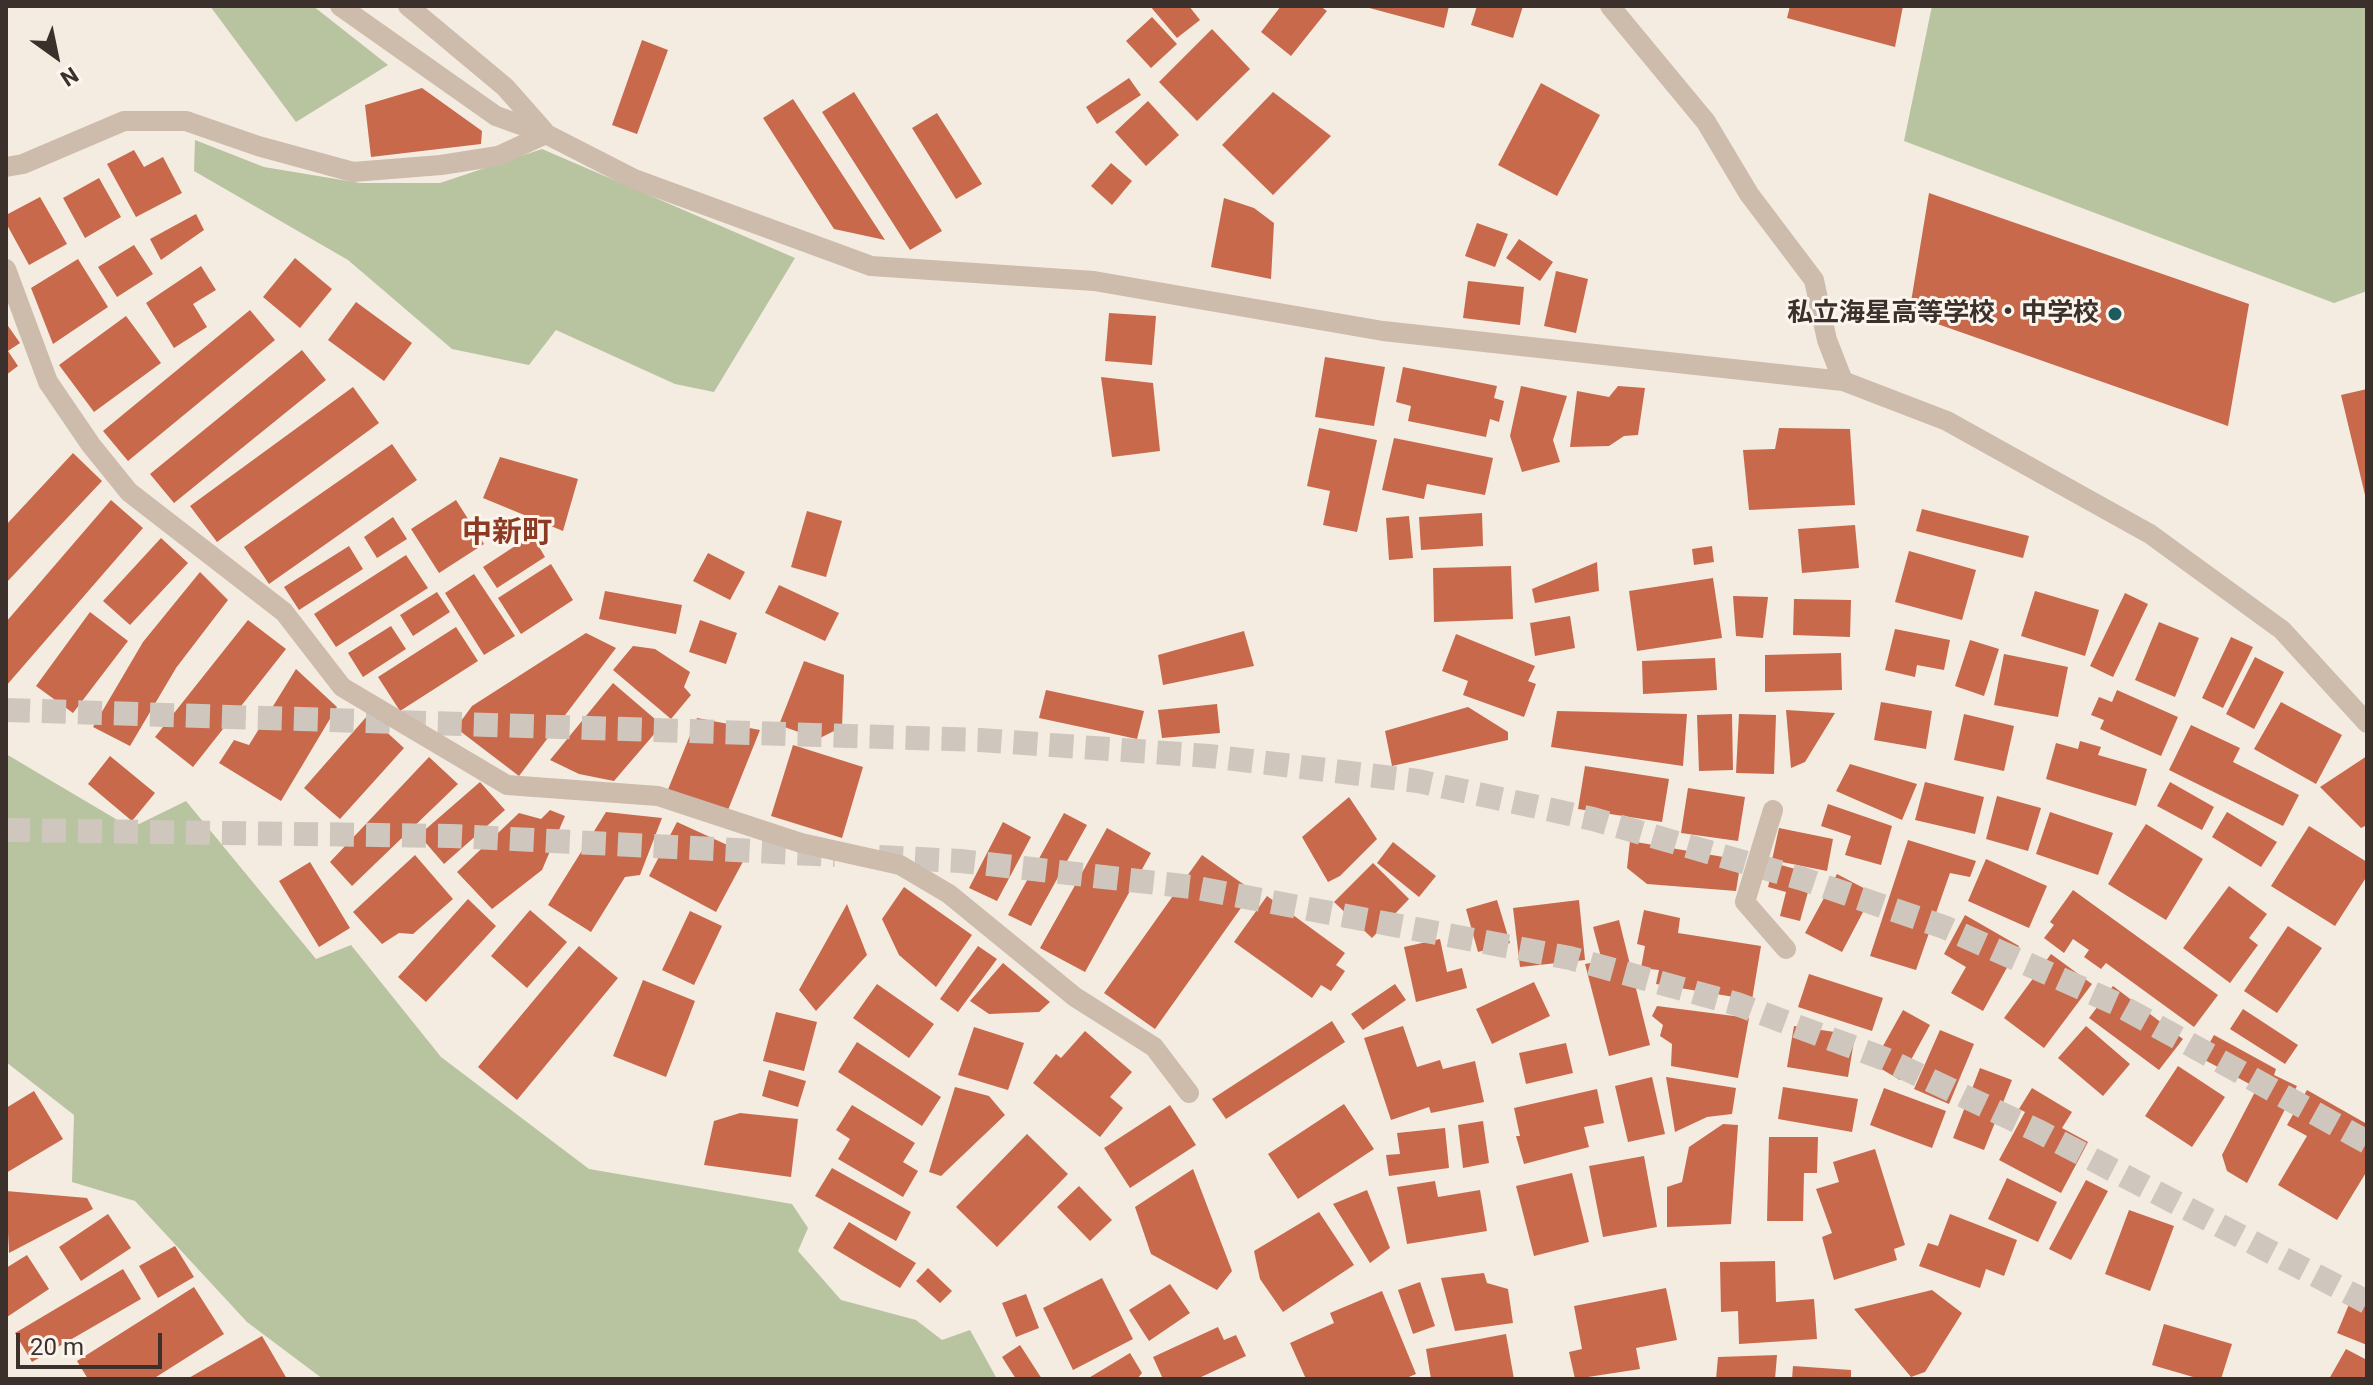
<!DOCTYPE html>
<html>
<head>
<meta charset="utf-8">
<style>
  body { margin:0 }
  #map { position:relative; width:2373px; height:1385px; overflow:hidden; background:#f4ebe1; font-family:Roboto,sans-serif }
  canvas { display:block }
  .frame { position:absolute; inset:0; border:8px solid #3b302b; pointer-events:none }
  .north { position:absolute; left:16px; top:16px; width:80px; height:80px; -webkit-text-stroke:6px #fbf5ee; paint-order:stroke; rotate:147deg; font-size:22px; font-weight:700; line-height:32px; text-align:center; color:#3b302b }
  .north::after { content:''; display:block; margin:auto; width:28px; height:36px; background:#3b302b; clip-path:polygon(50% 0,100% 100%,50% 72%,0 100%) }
  .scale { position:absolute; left:16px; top:1333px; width:146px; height:36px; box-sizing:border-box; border:4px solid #3b302b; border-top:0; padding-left:10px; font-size:24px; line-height:28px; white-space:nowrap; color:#3b302b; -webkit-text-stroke:6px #fbf5ee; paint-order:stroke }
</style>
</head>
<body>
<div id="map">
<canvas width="2373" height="1385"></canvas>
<div class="frame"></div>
<div class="north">N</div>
<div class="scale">20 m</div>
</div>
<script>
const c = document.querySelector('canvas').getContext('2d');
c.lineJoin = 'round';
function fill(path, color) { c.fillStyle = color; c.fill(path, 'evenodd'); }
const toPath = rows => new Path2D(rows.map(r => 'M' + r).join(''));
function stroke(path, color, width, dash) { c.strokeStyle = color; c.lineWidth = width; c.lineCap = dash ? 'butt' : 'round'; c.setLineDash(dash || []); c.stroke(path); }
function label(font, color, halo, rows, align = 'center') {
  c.font = font + ' Roboto,"Noto Sans JP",sans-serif'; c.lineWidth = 6; c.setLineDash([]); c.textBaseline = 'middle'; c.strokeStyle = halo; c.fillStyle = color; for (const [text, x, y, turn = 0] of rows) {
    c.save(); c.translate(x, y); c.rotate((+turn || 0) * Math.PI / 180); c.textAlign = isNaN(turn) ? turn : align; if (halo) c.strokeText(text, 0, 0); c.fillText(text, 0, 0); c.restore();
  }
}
fill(toPath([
  [210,6,313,6,388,65,296,122],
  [1932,6,2367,6,2367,291,2334,303,1904,141],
  [195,140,264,167,360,183,440,183,542,149,795,258,714,392,675,384,556,330,529,365,452,349,348,260,194,171],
  [6,754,131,828,186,801,316,959,351,945,441,1057,589,1169,792,1204,808,1228,798,1251,841,1300,916,1320,942,1340,970,1330,997,1379,323,1379,247,1322,135,1201,72,1182,74,1115,6,1062]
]), '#b8c4a0');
fill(toPath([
  [1150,6,1189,6,1200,20,1177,38],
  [1281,6,1320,6,1327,11,1291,56,1261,32],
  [1362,6,1449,6,1444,28],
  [1477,6,1523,6,1513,38,1471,25],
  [1790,6,1903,6,1895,47,1787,18],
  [1152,17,1177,44,1151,68,1126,41],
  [1212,29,1250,69,1197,121,1159,82],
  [642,40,668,50,637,134,612,125],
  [1129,78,1141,95,1097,124,1086,107],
  [1541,83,1600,115,1557,196,1498,165],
  [422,88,482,131,481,144,371,157,365,105],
  [854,92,942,231,910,250,822,112],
  [1273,92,1331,136,1273,195,1222,145],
  [793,99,885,240,834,229,763,118],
  [1148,101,1179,135,1146,166,1115,132],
  [937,113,982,184,956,199,912,128],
  [134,150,144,167,163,157,182,193,136,217,107,164],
  [1111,163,1132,181,1112,205,1091,186],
  [99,178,121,217,85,238,63,198],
  [1929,193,2249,304,2228,426,1909,314],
  [40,197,67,244,29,265,6,223,6,215],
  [1224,198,1254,208,1274,223,1271,279,1211,267],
  [196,214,204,230,161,260,150,239],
  [1477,223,1508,234,1495,267,1465,256],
  [1519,239,1553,262,1540,281,1506,258],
  [134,245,153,274,117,297,98,267],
  [295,258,332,289,300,328,263,297],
  [78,259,108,307,53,344,31,288],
  [201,266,216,290,193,304,207,327,174,348,146,303],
  [1556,271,1588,279,1576,333,1544,326],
  [1468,281,1524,287,1520,325,1463,318],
  [356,302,412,343,384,381,328,340],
  [250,310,275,340,128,461,103,431],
  [1109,313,1156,316,1152,365,1105,361],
  [126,316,161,363,94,412,59,365],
  [6,323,20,343,8,351,18,366,6,375],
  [302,350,326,380,174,503,150,474],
  [1325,357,1385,367,1374,426,1315,417],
  [1403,367,1497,386,1494,398,1504,401,1499,422,1490,419,1486,437,1408,421,1411,406,1396,402],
  [1101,377,1153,383,1160,451,1112,457],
  [1521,386,1567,396,1553,440,1560,462,1522,472,1510,436],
  [1618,386,1645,388,1638,435,1624,436,1609,446,1570,447,1577,391,1609,397],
  [353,387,379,423,217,542,190,506],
  [2367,389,2367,499,2366,499,2341,395],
  [1319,428,1377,440,1357,532,1323,525,1330,491,1307,486],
  [1779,428,1850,429,1855,505,1749,510,1743,450,1775,449],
  [1394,438,1493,458,1485,495,1427,484,1424,499,1382,490],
  [392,444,417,480,269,584,244,547],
  [73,453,102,481,6,583,6,525],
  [500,457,578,479,563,531,483,498],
  [111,500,143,528,6,686,6,622],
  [456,500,484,544,439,573,411,529],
  [1922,509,2029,536,2023,558,1916,531],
  [807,511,842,521,826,577,791,567],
  [1482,513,1483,546,1421,550,1419,517],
  [1409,516,1413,558,1389,560,1386,518],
  [393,517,407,539,377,558,364,537],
  [1855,525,1859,568,1802,573,1798,529],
  [532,535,545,557,497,588,483,567],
  [161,538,188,563,130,625,103,601],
  [349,546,363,569,299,610,284,587],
  [1712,546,1714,562,1694,565,1692,549],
  [1909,551,1976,570,1962,620,1895,602],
  [708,553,745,572,730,600,693,581],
  [406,555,428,588,336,647,314,614],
  [1597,562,1599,591,1535,603,1532,589],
  [551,564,573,600,521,634,498,598],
  [1511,566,1513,619,1434,622,1433,568],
  [200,572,228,600,176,668,130,746,93,727,143,642],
  [474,574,515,636,484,655,445,593],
  [1713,578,1722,638,1637,651,1629,591],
  [779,585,839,613,825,641,765,613],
  [605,591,682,605,676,634,599,619],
  [2035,591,2099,610,2085,656,2021,636],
  [437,592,450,612,413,636,400,615],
  [2125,593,2148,604,2113,677,2090,666],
  [1733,596,1768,597,1763,638,1736,636],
  [1794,599,1851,600,1850,637,1793,635],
  [90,612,128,641,73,713,36,686],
  [1570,616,1575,648,1535,656,1530,623],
  [248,620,286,649,193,767,155,737],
  [700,620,737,633,726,664,689,652],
  [2159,622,2199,638,2175,697,2135,680],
  [391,626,406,649,363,677,348,653],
  [456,627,478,661,400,711,378,677],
  [1895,629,1950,640,1944,670,1917,665,1915,677,1885,670],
  [1244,631,1254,666,1163,685,1158,655],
  [586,633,616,648,519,776,456,728,472,706],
  [1456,634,1535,666,1528,681,1536,684,1524,717,1463,695,1468,681,1442,671],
  [2231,637,2253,647,2223,708,2202,698],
  [1970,640,1999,649,1984,696,1955,686],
  [633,646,655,649,690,672,684,687,691,695,671,719,613,670],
  [1841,653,1842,690,1765,692,1765,655],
  [2004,654,2068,667,2058,717,1994,705],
  [2255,657,2284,672,2254,729,2226,714],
  [1715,658,1717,690,1643,694,1642,661],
  [804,661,844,675,842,727,818,739,779,725],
  [296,669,337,707,281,801,219,763,234,740,249,745],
  [613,683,662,725,614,781,579,774,550,760],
  [1046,690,1144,711,1137,739,1039,718],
  [2117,690,2178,717,2161,756,2100,729,2104,720,2091,715,2099,697,2112,702],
  [1881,702,1932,711,1926,749,1874,740],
  [2281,702,2342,735,2316,784,2254,749],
  [1217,704,1220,733,1162,738,1158,710],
  [1468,707,1508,732,1508,740,1392,766,1385,731],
  [1786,710,1835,713,1805,762,1791,768],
  [1557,711,1687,714,1683,766,1551,747],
  [1732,714,1733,770,1699,771,1697,715],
  [1739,714,1776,715,1774,774,1736,773],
  [1964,714,2014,726,2004,771,1954,760],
  [368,715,404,748,340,819,304,788],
  [697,718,760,730,726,815,667,792],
  [2191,725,2240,748,2233,762,2299,795,2283,826,2169,770],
  [2080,741,2101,747,2098,755,2147,769,2136,806,2046,779,2056,743,2078,749],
  [793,745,863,767,842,838,771,816],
  [110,756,155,793,132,821,88,784],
  [2367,756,2367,825,2361,828,2320,787],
  [429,757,458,784,352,886,330,862],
  [1850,764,1917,784,1902,820,1836,791],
  [1585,766,1669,779,1662,822,1578,809],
  [480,782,505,810,444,864,419,835],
  [1925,782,1984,797,1975,834,1915,820],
  [2170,782,2214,807,2202,830,2157,806],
  [1688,788,1745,797,1738,841,1681,833],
  [1997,796,2041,808,2028,851,1986,839],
  [1349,797,1377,839,1340,876,1328,882,1302,837],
  [1828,804,1892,826,1881,865,1845,855,1851,836,1821,826],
  [550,810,565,816,542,870,492,909,457,872,519,813,541,819],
  [606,812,662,818,640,875,625,877,591,932,548,905],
  [2050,812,2113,833,2098,875,2036,854],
  [2227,812,2277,842,2261,867,2212,837],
  [1064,813,1087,825,1031,926,1008,915],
  [677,822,747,854,716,912,649,876],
  [1003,822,1031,837,997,901,969,888],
  [2146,824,2203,859,2166,920,2108,884],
  [2309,826,2367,862,2367,876,2335,926,2271,886],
  [1107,828,1151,853,1085,972,1040,948],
  [1779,828,1833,839,1827,871,1772,860],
  [1908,840,1976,861,1970,877,1950,873,1916,970,1870,956],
  [1630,841,1741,860,1736,891,1647,884,1627,868],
  [1393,842,1436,876,1419,897,1377,863],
  [415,855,453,899,413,934,399,933,382,944,353,912],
  [1202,855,1253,891,1155,1029,1104,993],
  [1986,859,2047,886,2029,928,1968,901],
  [310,862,350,928,319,947,279,881],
  [1373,863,1409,899,1372,938,1334,902],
  [1774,863,1813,874,1800,921,1780,916,1786,892,1768,887],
  [1837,874,1873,893,1842,952,1805,933],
  [2229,886,2267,914,2249,938,2258,945,2230,983,2183,948],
  [904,887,972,935,936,987,899,955,882,919],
  [2073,890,2218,995,2194,1027,2106,963,2101,969,2084,957,2089,950,2073,939,2064,953,2044,938,2054,925,2050,922],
  [1267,896,1345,953,1336,965,1345,971,1331,991,1321,985,1312,998,1234,942],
  [468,899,496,926,426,1002,398,977],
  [1497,900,1510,943,1478,952,1466,909],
  [1579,900,1585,960,1520,967,1513,908],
  [847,904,867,955,816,1011,799,990],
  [530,910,567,942,527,988,491,956],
  [1644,910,1680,918,1678,933,1761,946,1752,1000,1656,984,1659,970,1641,968,1645,946,1637,944],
  [690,911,722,926,694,985,662,970],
  [1965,915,2019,946,1983,1011,1951,993,1966,967,1944,954],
  [1619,920,1650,1045,1609,1056,1585,964,1602,961,1593,927],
  [2288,926,2322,948,2277,1013,2244,991],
  [1440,939,1447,972,1462,968,1467,988,1416,1002,1404,947],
  [579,946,618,978,517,1100,478,1067],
  [978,946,997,959,958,1012,940,999],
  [2051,954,2092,984,2044,1048,2004,1018],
  [1003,963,1050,1002,1039,1012,989,1014,970,1001],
  [1809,974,1883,998,1872,1031,1798,1007],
  [643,980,695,1001,666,1077,613,1056],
  [1534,982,1550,1016,1492,1044,1476,1009],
  [877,984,934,1024,909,1058,853,1018],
  [1395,984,1406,1000,1363,1030,1351,1014],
  [2113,986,2183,1039,2159,1070,2089,1018],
  [1657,1006,1749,1018,1738,1078,1671,1066,1672,1044,1660,1036,1663,1025,1652,1016],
  [2243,1009,2298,1045,2285,1064,2230,1029],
  [1903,1010,1930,1025,1900,1080,1873,1064],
  [776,1012,817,1022,804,1071,763,1061],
  [1332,1021,1345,1042,1226,1119,1212,1099],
  [1403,1026,1417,1067,1440,1060,1443,1069,1475,1061,1484,1102,1431,1113,1429,1107,1391,1120,1364,1038],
  [1794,1026,1855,1035,1848,1077,1787,1067],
  [2086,1026,2130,1064,2103,1096,2058,1058],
  [974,1027,1024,1043,1008,1090,958,1075],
  [1940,1030,1974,1044,1949,1104,1914,1089],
  [1085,1031,1132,1072,1110,1097,1123,1108,1100,1137,1033,1083,1056,1054,1061,1058],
  [2214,1035,2276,1069,2274,1075,2297,1086,2247,1183,2227,1171,2222,1155,2257,1088,2201,1058],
  [857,1042,941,1097,922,1126,838,1072],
  [1566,1043,1573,1073,1526,1084,1519,1053],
  [2178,1066,2225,1097,2192,1147,2145,1116],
  [1980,1068,2012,1080,1984,1150,1953,1138],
  [769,1070,806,1081,798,1107,762,1096],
  [1652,1077,1665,1134,1628,1142,1615,1086],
  [1666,1077,1736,1088,1732,1114,1707,1117,1675,1132],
  [955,1087,989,1096,1005,1115,941,1176,929,1172],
  [1783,1087,1858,1099,1852,1132,1778,1119],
  [1884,1088,1946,1111,1932,1148,1870,1125],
  [2032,1088,2072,1112,2062,1128,2088,1142,2061,1193,1999,1160,2025,1112,2019,1109],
  [1597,1089,1604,1123,1584,1127,1589,1147,1524,1164,1516,1136,1520,1136,1514,1108],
  [2307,1090,2367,1124,2367,1171,2337,1220,2278,1185,2307,1136,2287,1125],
  [34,1091,63,1139,6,1173,6,1108],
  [1344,1104,1374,1149,1298,1199,1268,1154],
  [852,1105,915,1143,903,1162,918,1171,903,1197,838,1159,850,1139,836,1130],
  [1170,1105,1196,1145,1130,1188,1104,1148],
  [740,1113,798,1119,791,1177,704,1165,714,1121],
  [1483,1121,1489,1163,1463,1168,1458,1125],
  [1723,1124,1738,1125,1731,1224,1667,1227,1667,1187,1682,1182,1689,1147],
  [1445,1128,1449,1168,1389,1176,1386,1155,1400,1154,1397,1133],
  [1027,1134,1068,1174,997,1247,956,1207],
  [1769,1137,1818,1137,1817,1173,1804,1173,1803,1221,1767,1221],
  [1875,1149,1905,1245,1894,1249,1897,1260,1834,1280,1822,1237,1832,1233,1816,1189,1839,1182,1833,1162],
  [1644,1156,1657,1227,1603,1237,1589,1166],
  [832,1168,911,1212,896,1241,815,1196],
  [1193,1169,1232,1271,1217,1290,1151,1254,1135,1207],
  [1572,1173,1589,1242,1534,1256,1516,1186],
  [2007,1178,2057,1202,2038,1242,1988,1219],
  [2086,1180,2108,1191,2071,1260,2049,1249],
  [1435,1181,1438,1197,1480,1190,1487,1231,1407,1244,1397,1187],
  [1079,1186,1112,1220,1090,1241,1057,1207],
  [1367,1190,1390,1248,1370,1263,1333,1204],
  [6,1191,87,1198,93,1209,9,1253],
  [2129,1210,2174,1226,2150,1291,2105,1274],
  [1319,1212,1354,1265,1283,1312,1260,1279,1254,1251],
  [108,1214,131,1248,81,1281,59,1247],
  [1950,1214,2017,1240,2004,1276,1986,1269,1980,1288,1919,1266,1928,1243,1938,1246],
  [849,1222,916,1263,900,1288,833,1248],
  [175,1246,194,1277,158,1298,139,1266],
  [27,1255,49,1289,7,1317,6,1268],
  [1775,1261,1776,1302,1814,1299,1817,1339,1739,1344,1738,1311,1721,1312,1720,1262],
  [928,1268,952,1291,940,1303,916,1281],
  [123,1269,141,1299,32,1362,15,1333],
  [1484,1273,1487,1283,1508,1289,1513,1323,1455,1331,1441,1278],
  [1102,1278,1133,1339,1073,1370,1043,1308],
  [1420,1282,1435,1326,1413,1334,1398,1290],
  [1170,1284,1190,1313,1149,1341,1129,1310],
  [194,1287,224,1334,153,1379,88,1379,77,1361],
  [1666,1288,1677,1340,1636,1348,1640,1369,1575,1379,1569,1352,1582,1349,1574,1306],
  [1932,1290,1962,1313,1925,1372,1911,1377,1854,1309],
  [2355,1290,2367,1295,2367,1345,2337,1333],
  [1382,1291,1416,1374,1404,1379,1306,1379,1290,1343,1334,1323,1330,1313],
  [1026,1294,1039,1328,1016,1337,1002,1303],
  [2164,1324,2232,1344,2221,1379,2200,1379,2152,1365],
  [1218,1327,1224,1340,1236,1335,1246,1356,1197,1379,1163,1379,1153,1357],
  [1506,1334,1514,1379,1431,1379,1426,1349],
  [262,1336,287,1379,187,1379],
  [1020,1345,1042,1379,1016,1379,1002,1357],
  [2346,1349,2367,1360,2367,1379,2329,1379],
  [1130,1353,1142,1373,1137,1379,1087,1379],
  [1777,1355,1775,1379,1716,1379,1718,1357],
  [1793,1366,1851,1370,1851,1379,1792,1379]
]), '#c8694b');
stroke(toPath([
  [6,710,980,740,1209,756,1418,781,1593,819,1803,879,1944,927,2115,1003,2367,1142],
  [6,830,452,836,835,855],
  [879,857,961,861,1192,887,1570,958,1737,1004,1885,1059,2038,1131,2367,1302]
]), '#cfc6bd', 24, [24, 12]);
stroke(toPath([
  [340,6,496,116,546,134,634,179,871,266,1094,281,1383,331,1843,381,1947,421,2150,534,2282,630,2367,723],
  [408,6,505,87,544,131],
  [1610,6,1706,122,1749,194,1814,280,1827,340,1843,381],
  [6,167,23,164,124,121,186,121,258,146,353,172,441,165,498,156,546,134],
  [6,269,48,382,91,445,129,492,284,612,342,687,507,785,658,796,801,843,900,865,949,894,1075,997,1154,1047,1189,1093],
  [1773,810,1745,902,1786,949]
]), '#cdbbac', 20);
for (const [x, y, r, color] of [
  [2115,314,8,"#1f5a5e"]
]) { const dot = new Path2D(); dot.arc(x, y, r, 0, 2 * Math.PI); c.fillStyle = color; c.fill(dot); stroke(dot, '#fbf5ee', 3); }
label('bold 26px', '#3b302b', '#fbf5ee', [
  ["私立海星高等学校・中学校",2099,314]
], 'right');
label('bold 30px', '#8c3b22', '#fbf5ee', [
  ["中新町",507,534]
]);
</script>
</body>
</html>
